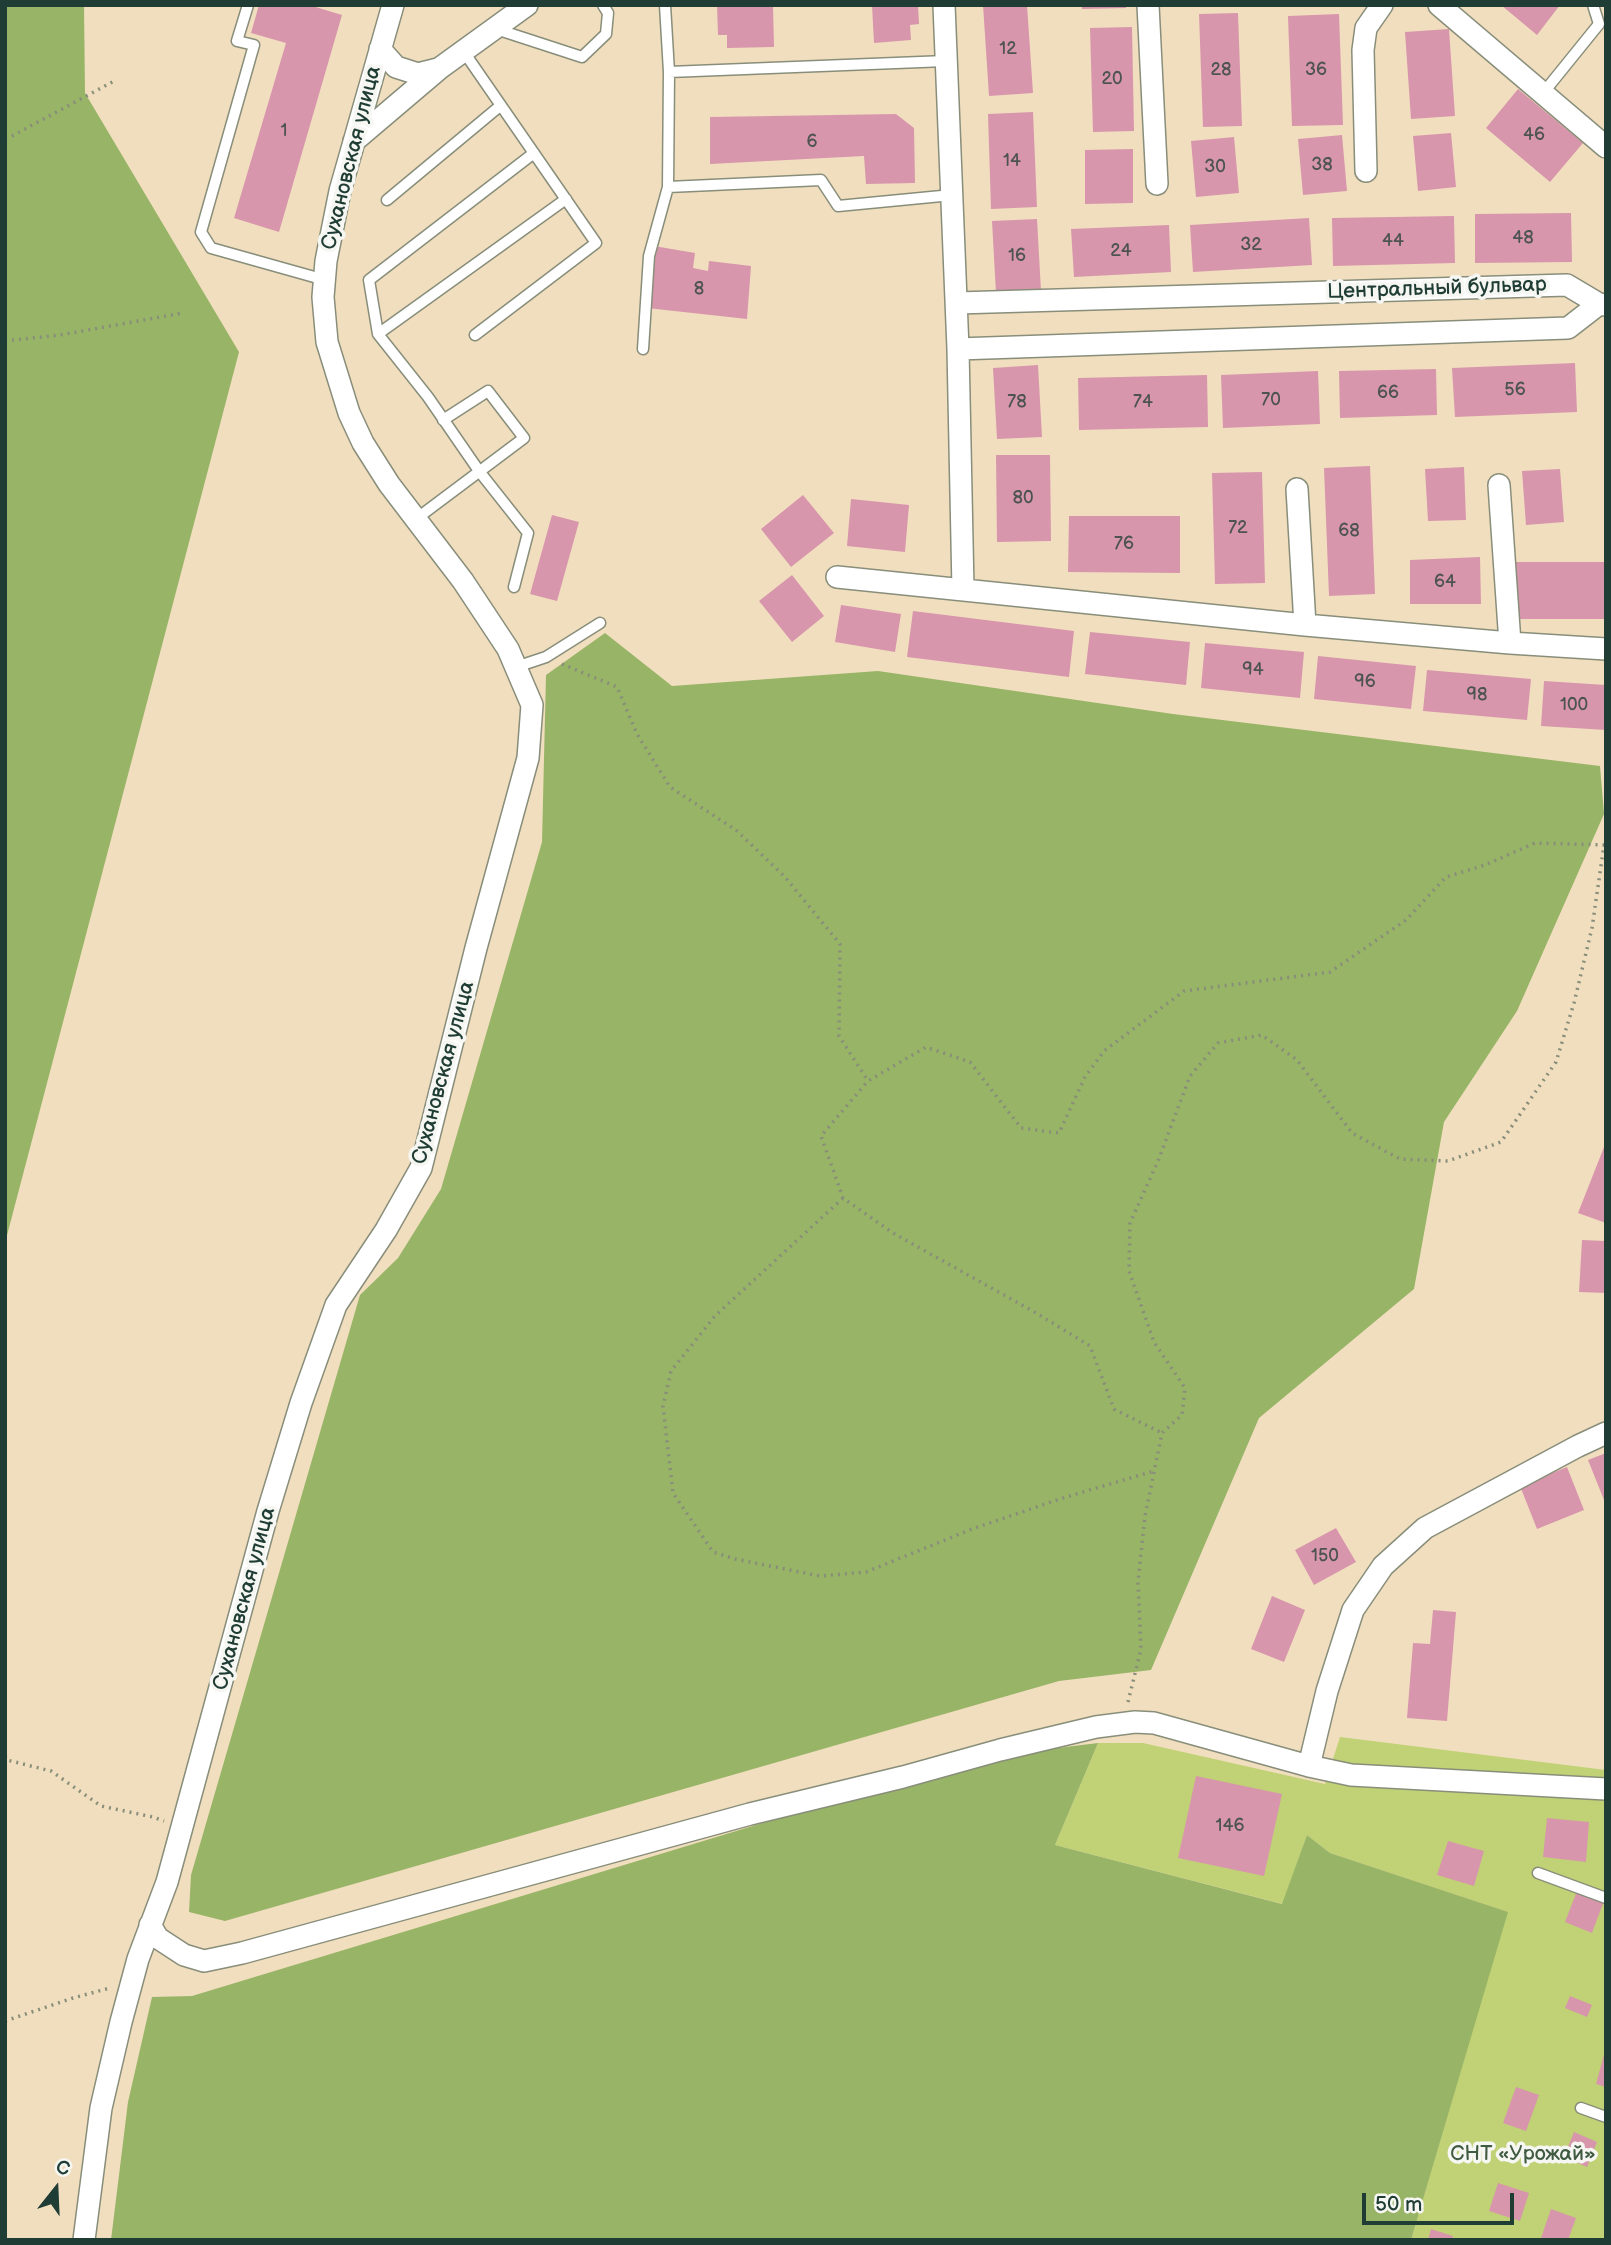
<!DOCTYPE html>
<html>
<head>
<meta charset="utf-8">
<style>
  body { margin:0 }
  #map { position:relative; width:1611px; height:2245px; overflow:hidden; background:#f1debf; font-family:"Balsamiq Sans",sans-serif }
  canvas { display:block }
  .frame { position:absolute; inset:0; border:7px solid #1f3d34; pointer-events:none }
  .north { position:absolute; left:21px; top:2154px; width:70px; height:70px; -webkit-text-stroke:5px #f6f6f2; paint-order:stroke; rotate:18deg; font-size:19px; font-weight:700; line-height:28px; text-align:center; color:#1f3d34 }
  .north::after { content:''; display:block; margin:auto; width:24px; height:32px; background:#1f3d34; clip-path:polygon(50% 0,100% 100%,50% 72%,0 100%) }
  .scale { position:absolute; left:1362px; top:2193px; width:152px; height:32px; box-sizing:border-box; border:4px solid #1f3d34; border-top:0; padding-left:9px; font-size:21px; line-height:24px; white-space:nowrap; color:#1f3d34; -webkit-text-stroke:5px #f6f6f2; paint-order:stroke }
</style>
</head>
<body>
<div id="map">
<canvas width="1611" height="2245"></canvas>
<div class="frame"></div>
<div class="north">С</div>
<div class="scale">50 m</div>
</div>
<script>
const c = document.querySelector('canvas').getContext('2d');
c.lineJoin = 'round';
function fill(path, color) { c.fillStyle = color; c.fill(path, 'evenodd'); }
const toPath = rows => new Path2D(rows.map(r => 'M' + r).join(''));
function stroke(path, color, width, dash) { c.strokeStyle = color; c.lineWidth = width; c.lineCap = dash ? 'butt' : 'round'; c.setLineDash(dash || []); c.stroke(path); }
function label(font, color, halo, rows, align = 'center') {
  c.font = font + ' "Balsamiq Sans",sans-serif'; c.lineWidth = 7; c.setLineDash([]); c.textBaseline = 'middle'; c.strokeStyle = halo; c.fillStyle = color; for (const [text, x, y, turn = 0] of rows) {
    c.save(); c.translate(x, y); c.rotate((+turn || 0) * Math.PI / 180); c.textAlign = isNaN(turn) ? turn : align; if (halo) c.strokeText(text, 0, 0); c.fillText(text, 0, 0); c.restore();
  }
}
fill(toPath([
  [1340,1737,1606,1770,1606,2240,1411,2240,1507,1912,1330,1853,1307,1835,1283,1904,1055,1845,1098,1743,1143,1743,1325,1784]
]), '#c0d275');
fill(toPath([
  [5,5,84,5,85,93,239,352,5,1243],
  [605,633,672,686,878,671,1173,714,1600,766,1604,814,1517,1011,1444,1122,1414,1289,1259,1418,1151,1670,1059,1681,225,1921,189,1912,191,1875,360,1295,398,1258,441,1189,542,842,546,675],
  [1098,1743,1055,1845,1282,1904,1307,1835,1330,1853,1508,1912,1411,2240,111,2240,128,2102,152,1997,192,1996,977,1758]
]), '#98b466');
fill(toPath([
  [259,5,309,5,342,15,279,232,234,218,286,43,251,33],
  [717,5,773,5,774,47,727,48,727,35,718,35],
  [872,5,918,5,919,24,910,25,911,40,874,43],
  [983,5,1027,5,1033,93,989,96],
  [1082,5,1126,5,1126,8,1082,9],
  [1501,5,1560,5,1537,35],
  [1238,13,1242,126,1203,127,1199,14],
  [1339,14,1343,125,1292,126,1288,16],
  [1132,27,1134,131,1093,132,1090,28],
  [1449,29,1455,116,1411,119,1405,32],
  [1518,89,1583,143,1550,182,1486,128],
  [1033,112,1037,207,991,209,988,114],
  [896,114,914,128,915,183,866,184,864,156,710,164,710,117],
  [1451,133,1456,187,1418,191,1413,136],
  [1342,135,1347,191,1303,195,1298,139],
  [1234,137,1239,193,1196,197,1191,141],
  [1133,149,1133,203,1085,204,1085,150],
  [1571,213,1572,262,1475,263,1475,214],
  [1454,216,1455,263,1333,266,1332,218],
  [1309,218,1312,265,1193,272,1190,225],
  [1037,219,1041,291,996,293,992,221],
  [1169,225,1171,272,1074,277,1071,229],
  [654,246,695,253,693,268,708,271,709,261,751,266,747,319,647,308],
  [1575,363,1577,412,1455,417,1452,368],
  [1038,365,1042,437,997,439,993,368],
  [1436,369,1437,415,1340,418,1339,371],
  [1318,371,1320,424,1223,428,1221,375],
  [1207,375,1208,427,1079,430,1078,378],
  [996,455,1050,455,1051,541,997,542],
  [1370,466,1375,594,1329,596,1324,468],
  [1464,467,1466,520,1428,521,1425,469],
  [1560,469,1564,522,1526,525,1522,471],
  [1262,472,1265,583,1215,584,1212,473],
  [803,495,834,533,791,567,761,529],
  [851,499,909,505,905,552,847,546],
  [552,515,579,522,557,601,530,594],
  [1069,516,1180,516,1180,573,1068,572],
  [1480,557,1481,604,1410,604,1410,560],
  [1515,562,1606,562,1606,619,1515,619],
  [792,575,824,616,792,642,759,601],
  [841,605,901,614,895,652,835,642],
  [913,611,1074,631,1069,677,907,657],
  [1090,632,1190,642,1186,685,1085,674],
  [1205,643,1304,652,1300,698,1201,688],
  [1318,656,1416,666,1411,709,1314,699],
  [1427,670,1531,679,1527,720,1423,711],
  [1544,681,1606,685,1606,730,1541,726],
  [1606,1142,1606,1223,1578,1213],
  [1582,1240,1606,1241,1606,1293,1579,1292],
  [1606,1453,1606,1505,1588,1460],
  [1567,1467,1584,1510,1537,1529,1520,1486],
  [1336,1528,1356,1562,1314,1585,1295,1550],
  [1272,1596,1305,1610,1284,1662,1251,1649],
  [1433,1610,1456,1612,1447,1721,1407,1718,1413,1643,1430,1644],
  [1196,1776,1282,1794,1264,1876,1178,1858],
  [1547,1818,1589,1822,1586,1862,1543,1857],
  [1448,1841,1484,1851,1474,1886,1437,1875],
  [1577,1891,1604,1901,1592,1933,1565,1922],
  [1570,1996,1592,2005,1587,2017,1565,2008],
  [1605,2051,1606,2052,1606,2087,1596,2084],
  [1516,2087,1539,2095,1526,2131,1503,2123],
  [1574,2132,1597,2142,1587,2167,1564,2157],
  [1498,2183,1529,2193,1520,2221,1489,2211],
  [1551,2209,1576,2218,1568,2240,1541,2238],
  [1431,2229,1453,2236,1452,2240,1428,2240]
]), '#d896ac');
const lane = toPath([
  [248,5,237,41,254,45,201,232,211,248,325,280],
  [665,5,669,72,668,187,821,180,838,206,952,195],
  [496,29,582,57,606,34,608,13,603,5],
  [464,52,596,243,475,335],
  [669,72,946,61],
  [1544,92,1599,24,1593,5],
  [387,200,500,106],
  [378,334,566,199],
  [643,349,649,256,668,187],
  [416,519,524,438,488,391,443,420],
  [514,587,528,533,479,471,428,397,378,334,369,280,534,153],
  [516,667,546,657,600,623],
  [1538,1873,1606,1898],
  [1581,2108,1606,2117]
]);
const street = toPath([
  [944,5,958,349,963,589],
  [1148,5,1157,184],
  [1439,5,1606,147],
  [380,49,396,67,418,74,438,69],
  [354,141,440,68,527,5],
  [1366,171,1363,50,1366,28,1382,5],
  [957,303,1567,285,1599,304,1606,305],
  [958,349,1568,328,1599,304],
  [1499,485,1510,643],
  [1297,489,1305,625],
  [837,577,1305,625,1510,643,1606,649],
  [1309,1766,1327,1691,1353,1610,1383,1566,1425,1528,1578,1446,1606,1433],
  [150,1925,158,1938,184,1955,204,1961,242,1953,750,1814,903,1777,1000,1750,1096,1727,1135,1722,1154,1723,1309,1766,1351,1775,1606,1789],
  [84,2240,101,2108,121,2022,138,1959,167,1882,268,1511,301,1403,336,1305,386,1230,421,1168,476,948,528,758,532,705,508,649,463,581,389,484,363,443,349,413,327,342,323,297,326,261,340,191,393,5]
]);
stroke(lane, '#888e7a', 13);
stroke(street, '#888e7a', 24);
stroke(toPath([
  [5,137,12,136,116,80],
  [5,341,60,335,183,313],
  [562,664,617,687,637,734,670,787,736,830,785,877,840,944,839,1036,868,1081],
  [843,1198,715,1316,671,1371,663,1406,673,1493,713,1552,735,1559,820,1576,866,1572,972,1529,1066,1497,1154,1471],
  [1128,1702,1141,1649,1138,1582,1145,1516,1162,1433,1182,1415,1185,1388,1154,1342,1129,1271,1130,1223,1158,1161,1190,1076,1218,1043,1262,1035,1297,1060,1352,1133,1400,1159,1448,1161,1501,1142,1556,1062,1574,1003,1592,928,1604,845,1535,843,1485,865,1446,877,1406,920,1330,972,1184,991,1104,1051,1085,1077,1059,1133,1021,1128,970,1062,926,1047,868,1081,821,1136,843,1198,893,1233,1038,1314,1090,1346,1114,1409,1162,1433],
  [5,1756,7,1760,51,1771,101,1806,153,1817,164,1821],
  [5,2021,73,1998,110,1988]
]), '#888e7a', 3.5, [2, 5]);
stroke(lane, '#fff', 10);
stroke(street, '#fff', 21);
label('18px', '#4d5352', null, [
  ["12",1008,49],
  ["28",1221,70],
  ["36",1316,70],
  ["20",1112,79],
  ["1",284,131],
  ["46",1534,135],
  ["6",812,142],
  ["14",1012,161],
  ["38",1322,165],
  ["30",1215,167],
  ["48",1523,238],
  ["44",1393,241],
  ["32",1251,245],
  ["24",1121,251],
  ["16",1017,256],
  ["8",699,289],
  ["56",1515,390],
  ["66",1388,393],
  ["70",1271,400],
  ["78",1017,402],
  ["74",1143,402],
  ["80",1023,498],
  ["72",1238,528],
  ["68",1349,531],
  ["76",1124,544],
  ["64",1445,582],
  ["94",1253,670],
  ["96",1365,682],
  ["98",1477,695],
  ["100",1574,705],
  ["150",1325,1556],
  ["146",1230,1826]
]);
label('21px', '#1f3d34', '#f6f6f2', [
  ["Сухановская улица",352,158,-76],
  ["Центральный бульвар",1437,289,-2],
  ["Сухановская улица",444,1073,-75],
  ["Сухановская улица",245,1599,-75]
]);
label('21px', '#3f5b41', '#f6f6f2', [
  ["СНТ «Урожай»",1523,2155]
]);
</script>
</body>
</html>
